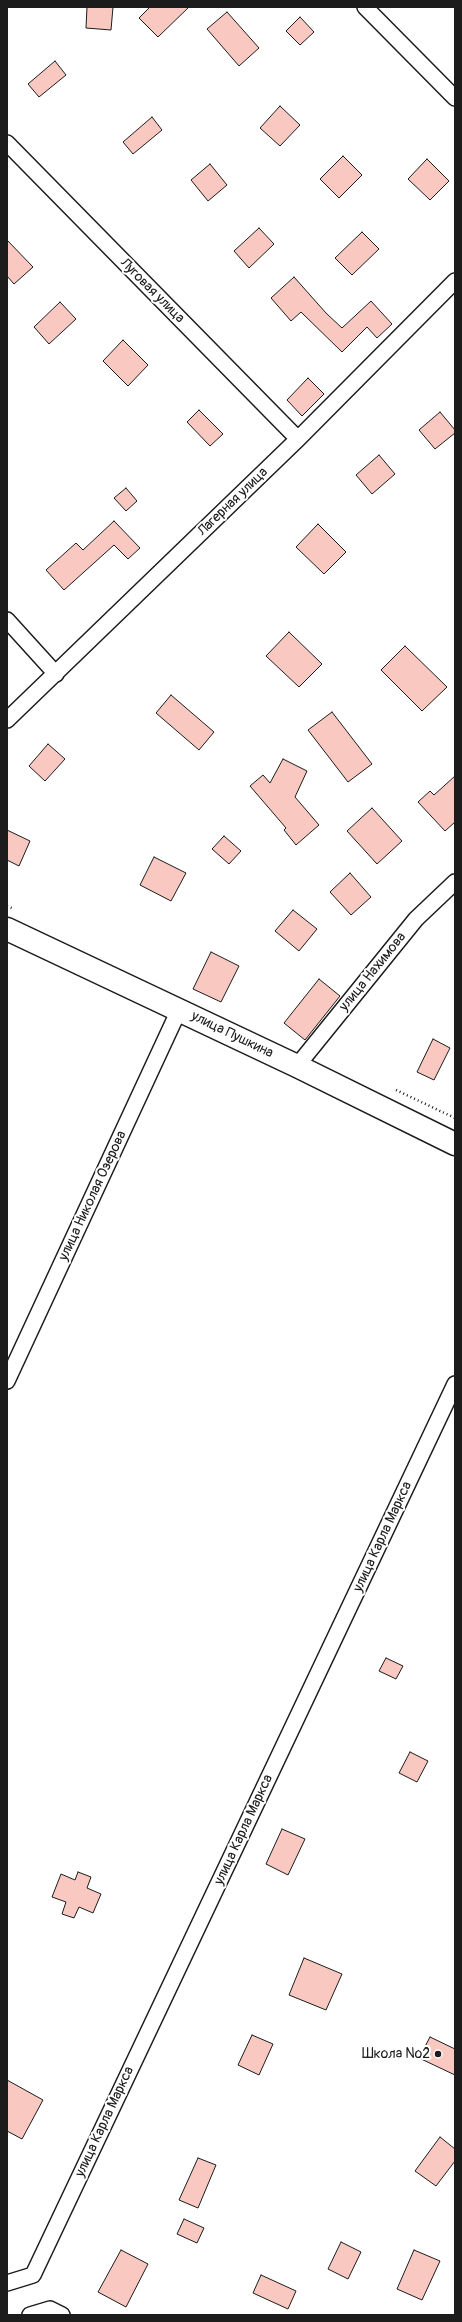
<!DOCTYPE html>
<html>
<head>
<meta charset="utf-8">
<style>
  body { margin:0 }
  #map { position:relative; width:462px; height:2322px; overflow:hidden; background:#fff; font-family:Pangolin,sans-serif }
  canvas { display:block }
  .frame { position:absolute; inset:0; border:8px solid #1c1c1c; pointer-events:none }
</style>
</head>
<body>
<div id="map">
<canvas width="462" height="2322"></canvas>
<div class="frame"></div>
</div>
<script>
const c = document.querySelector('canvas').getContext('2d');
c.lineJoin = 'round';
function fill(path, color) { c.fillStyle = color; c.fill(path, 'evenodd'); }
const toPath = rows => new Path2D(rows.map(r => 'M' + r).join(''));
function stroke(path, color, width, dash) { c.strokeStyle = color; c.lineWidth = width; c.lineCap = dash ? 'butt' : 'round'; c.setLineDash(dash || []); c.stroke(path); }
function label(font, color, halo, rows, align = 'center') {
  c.font = font + ' Pangolin,sans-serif'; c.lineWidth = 4; c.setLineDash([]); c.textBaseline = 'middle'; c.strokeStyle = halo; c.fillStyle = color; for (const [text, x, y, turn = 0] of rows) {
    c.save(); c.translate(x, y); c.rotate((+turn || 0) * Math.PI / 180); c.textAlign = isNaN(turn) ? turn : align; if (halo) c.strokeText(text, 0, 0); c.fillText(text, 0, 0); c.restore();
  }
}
const building = toPath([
  [87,7,113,7,111,30,86,28,87,7],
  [150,7,189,7,158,37,139,18,150,7],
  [227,12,259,48,239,66,207,29,227,12],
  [300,17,314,32,300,45,286,31,300,17],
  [55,61,66,75,39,97,28,84,55,61],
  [280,106,300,125,280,146,260,128,280,106],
  [152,117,162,130,133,154,123,142,152,117],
  [343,156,362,175,339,198,320,179,343,156],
  [427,159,449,181,430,200,408,179,427,159],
  [210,164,227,185,208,201,191,180,210,164],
  [259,228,274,244,249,268,234,251,259,228],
  [362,232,379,249,352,275,335,258,362,232],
  [7,240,33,267,14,284,7,276,7,240],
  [294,277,326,313,342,328,371,301,392,324,377,338,367,327,342,352,301,312,291,321,271,298,294,277],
  [60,302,76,319,49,344,34,327,60,302],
  [123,340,148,365,128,386,103,361,123,340],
  [308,378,324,394,302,416,287,400,308,378],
  [199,410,223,434,210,446,187,422,199,410],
  [440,412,455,430,455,433,435,449,419,430,440,412],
  [379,455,395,474,372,494,356,475,379,455],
  [126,488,137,501,126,511,114,498,126,488],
  [114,521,140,548,128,559,114,545,64,590,46,570,76,543,83,550,114,521],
  [318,524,346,552,324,574,296,547,318,524],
  [289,632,322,664,299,687,266,656,289,632],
  [405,646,447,687,422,711,381,670,405,646],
  [171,695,214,732,199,750,156,713,171,695],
  [332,712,372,764,348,782,308,730,332,712],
  [48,744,65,759,45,781,29,766,48,744],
  [283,759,307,771,295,797,319,825,296,845,284,830,286,828,250,786,263,775,270,783,283,759],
  [455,776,455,822,445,831,418,802,430,791,434,795,455,776],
  [372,808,402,841,377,864,347,831,372,808],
  [7,830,30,841,19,866,7,860,7,830],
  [224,836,241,851,229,864,212,849,224,836],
  [154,857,186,873,171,901,140,885,154,857],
  [350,873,371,897,351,915,330,892,350,873],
  [293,910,317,929,299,951,275,931,293,910],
  [211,952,239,966,221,1002,193,989,211,952],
  [319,979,340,996,305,1040,284,1023,319,979],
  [433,1039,450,1048,434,1080,417,1072,433,1039],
  [386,1658,403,1666,396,1679,379,1671,386,1658],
  [410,1752,428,1761,417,1782,399,1773,410,1752],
  [282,1829,305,1839,288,1875,266,1864,282,1829],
  [78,1872,91,1877,87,1888,101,1894,93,1913,79,1907,74,1918,62,1914,66,1902,52,1897,61,1874,75,1880,78,1872],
  [304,1958,342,1974,326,2010,289,1995,304,1958],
  [252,2035,273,2044,259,2075,238,2065,252,2035],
  [430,2037,455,2049,455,2075,419,2058,430,2037],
  [7,2080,43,2100,22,2139,7,2131,7,2080],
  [440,2137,455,2149,455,2161,436,2186,415,2171,440,2137],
  [198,2158,216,2165,198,2208,179,2200,198,2158],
  [184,2219,204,2228,197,2243,177,2234,184,2219],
  [341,2242,361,2252,348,2279,328,2269,341,2242],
  [121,2250,148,2264,126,2307,98,2292,121,2250],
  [414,2250,440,2261,422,2300,397,2289,414,2250],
  [261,2275,296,2291,288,2309,253,2293,261,2275]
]);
fill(building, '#f9c9c1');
stroke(building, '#1c1c1c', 1);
const minor = toPath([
  [365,7,455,98],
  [7,143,298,439],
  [7,620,56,674],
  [7,720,298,439,455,281],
  [297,1066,416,919,455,882],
  [7,1381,179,1010],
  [7,2283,33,2275,455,1384],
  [30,2315,50,2309,62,2315]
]);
const secondary = toPath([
  [7,929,297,1066,455,1144]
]);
stroke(minor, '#1c1c1c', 18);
stroke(secondary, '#1c1c1c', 25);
stroke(toPath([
  [7,906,14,909],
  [396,1090,455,1118]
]), '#1c1c1c', 2.5, [1, 3]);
stroke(minor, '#fff', 15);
stroke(secondary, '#fff', 22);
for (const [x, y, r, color] of [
  [438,2054,4,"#1c1c1c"]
]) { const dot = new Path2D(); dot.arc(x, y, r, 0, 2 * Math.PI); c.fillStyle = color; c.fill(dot); stroke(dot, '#fff', 1.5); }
label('14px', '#1c1c1c', '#fff', [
  ["Луговая улица",152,291,45],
  ["Лагерная улица",233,502,-44],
  ["улица Нахимова",373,972,-51],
  ["улица Пушкина",232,1035,26],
  ["улица Николая Озерова",93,1196,-65],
  ["улица Карла Маркса",383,1537,-65],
  ["улица Карла Маркса",244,1830,-65],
  ["улица Карла Маркса",105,2122,-65]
]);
label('14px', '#1c1c1c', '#fff', [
  ["Школа №2",430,2054]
], 'right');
</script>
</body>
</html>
